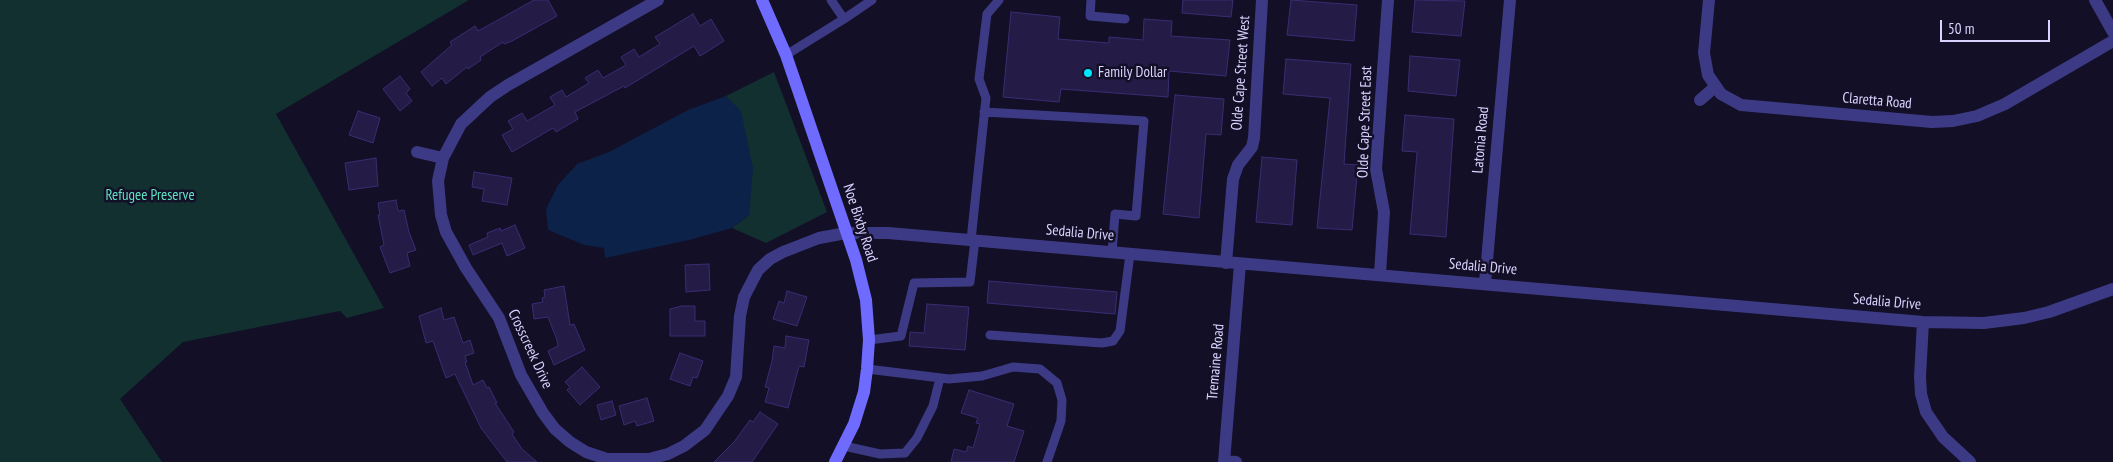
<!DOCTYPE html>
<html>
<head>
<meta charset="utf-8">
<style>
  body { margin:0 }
  #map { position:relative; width:2113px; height:462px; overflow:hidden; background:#130f26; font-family:"PT Sans Narrow",sans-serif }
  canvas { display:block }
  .scale { position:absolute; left:1940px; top:20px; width:110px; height:22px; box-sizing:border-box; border:2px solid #d9d4ff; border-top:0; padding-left:6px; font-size:15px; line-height:18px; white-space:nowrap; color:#d9d4ff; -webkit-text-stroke:4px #130f26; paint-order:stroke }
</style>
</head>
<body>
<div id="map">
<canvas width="2113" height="462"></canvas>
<div class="scale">50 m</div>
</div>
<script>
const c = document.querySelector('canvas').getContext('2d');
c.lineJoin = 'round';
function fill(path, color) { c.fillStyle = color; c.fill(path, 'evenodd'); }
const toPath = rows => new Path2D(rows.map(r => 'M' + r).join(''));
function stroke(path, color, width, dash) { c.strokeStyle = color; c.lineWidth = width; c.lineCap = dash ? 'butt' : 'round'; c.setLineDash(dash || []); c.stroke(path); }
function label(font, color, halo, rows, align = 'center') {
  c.font = font + ' "PT Sans Narrow",sans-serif'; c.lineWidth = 5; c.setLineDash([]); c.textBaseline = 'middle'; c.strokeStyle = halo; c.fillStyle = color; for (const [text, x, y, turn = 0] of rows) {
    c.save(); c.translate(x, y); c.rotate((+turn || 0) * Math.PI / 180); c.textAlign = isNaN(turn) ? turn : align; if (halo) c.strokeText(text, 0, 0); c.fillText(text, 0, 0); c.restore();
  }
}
fill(toPath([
  [0,0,469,0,276,114,384,308,347,318,340,311,183,342,120,399,162,462,0,462],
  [774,72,827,212,766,243,732,228,749,215,726,96]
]), '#12302f');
fill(toPath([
  [726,96,741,111,753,168,749,215,732,228,689,240,605,258,604,248,584,245,548,230,546,209,558,185,577,164,609,152,688,110]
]), '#0c2248');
const building = toPath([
  [534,0,548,0,557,16,512,41,504,44,503,42,480,57,481,60,468,69,467,67,446,84,442,78,432,86,421,72,452,45,450,42,475,26,478,31,534,0],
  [1183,0,1233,0,1231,17,1182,13,1183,0],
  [1291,0,1357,5,1354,41,1287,35,1291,0],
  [1415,0,1465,1,1461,36,1412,32,1415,0],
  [1011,12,1060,17,1058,39,1109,43,1109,37,1143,40,1144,19,1172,21,1171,36,1230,40,1226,76,1169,71,1168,97,1061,89,1059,102,1003,97,1011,12],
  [693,14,700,26,711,19,724,41,700,56,694,46,625,88,624,86,575,112,578,119,556,132,553,128,512,152,502,135,513,129,508,121,522,113,527,121,555,105,550,97,562,90,566,97,589,83,585,78,598,70,603,78,626,65,621,57,634,49,639,57,660,44,655,37,693,14],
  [1410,56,1460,60,1456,96,1408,91,1410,56],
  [1286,59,1351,64,1344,164,1358,165,1352,230,1317,228,1330,98,1283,94,1286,59],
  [400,76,410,89,406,93,412,101,400,111,383,89,400,76],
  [1175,95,1224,99,1221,135,1206,134,1199,218,1163,214,1175,95],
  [358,111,380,118,373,143,349,135,358,111],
  [1405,115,1454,119,1446,237,1410,234,1417,152,1402,151,1405,115],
  [1262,157,1297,160,1292,225,1256,222,1262,157],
  [376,158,378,186,349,190,345,163,376,158],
  [474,172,512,178,507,205,482,201,484,189,472,187,474,172],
  [396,200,398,211,404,210,409,232,416,250,407,253,410,266,390,273,380,247,384,245,378,215,380,215,378,203,396,200],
  [515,225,525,248,507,256,502,243,473,255,469,245,488,237,487,233,500,228,501,231,515,225],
  [709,264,710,290,686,292,685,265,709,264],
  [989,281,1117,292,1115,314,987,303,989,281],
  [564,286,570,325,574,324,585,350,554,365,548,351,558,346,557,340,548,317,534,319,532,304,543,302,542,298,545,297,544,290,564,286],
  [787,291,807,297,797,326,773,319,779,301,784,303,787,291],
  [927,304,969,307,965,350,909,346,910,332,924,333,927,304],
  [682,306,695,306,695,321,705,321,705,336,670,336,670,309,682,306],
  [441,308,444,320,454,317,463,343,470,340,474,353,465,356,467,362,465,362,473,385,483,380,487,388,489,387,497,403,495,403,514,432,512,434,522,449,537,462,507,462,481,428,455,374,446,378,433,341,426,343,419,316,441,308],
  [786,336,809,340,804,367,799,366,788,408,765,402,769,388,765,387,772,361,774,346,785,348,786,336],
  [680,353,703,361,697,378,693,377,690,386,670,379,680,353],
  [582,367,600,387,580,405,567,390,570,387,565,382,582,367],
  [969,390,1014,404,1007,426,1024,431,1014,462,951,462,954,449,966,452,968,446,973,448,980,424,976,423,978,418,961,413,969,390],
  [647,398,654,421,637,426,635,421,624,425,619,406,647,398],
  [612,401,616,415,601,420,597,405,612,401],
  [760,412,778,424,752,462,714,462,734,442,750,420,753,422,760,412]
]);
fill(building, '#241b47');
stroke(building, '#3b2d73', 1);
stroke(toPath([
  [1091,0,1090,16,1125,19],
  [844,19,872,0],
  [786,55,844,19,831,0],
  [984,112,1144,121,1136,216,1115,214,1112,253],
  [971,240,986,98,979,79,987,14,999,0],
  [990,335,1102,343,1113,341,1120,331,1130,254],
  [869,340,901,336,914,283,970,282,975,240],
  [867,369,949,379,982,376,1013,367,1040,369,1057,383,1062,400,1061,421,1047,462],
  [844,446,880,454,905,453,917,438,933,406,940,378]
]), '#3d3a85', 9);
stroke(toPath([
  [658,0,508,85,490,97,461,124,443,158,438,181,441,215,446,232,466,268,499,318,521,375,543,413,555,429,570,442,586,452,607,459,649,459,668,454,684,446,705,430,728,396,736,377,740,316,744,297,758,270,770,259,783,252,819,238,846,233,888,233,1923,322,1984,323,2024,318,2049,312,2113,289],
  [1709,0,1704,53,1708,75,1721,94,1741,105,1932,122,1953,121,1977,116,2005,104,2113,41],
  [2095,0,2113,32],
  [1700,100,1715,87],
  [417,152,443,158],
  [1226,263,1233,179,1238,165,1252,147,1254,138,1262,0],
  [1380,274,1384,212,1376,169,1388,0],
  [1485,283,1510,0],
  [1923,322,1920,377,1921,394,1926,412,1943,437,1970,462],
  [1224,461,1236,462],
  [1224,462,1240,264]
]), '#3d3a85', 12);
stroke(toPath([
  [762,0,786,55,797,87,856,260,866,300,869,340,867,369,864,392,854,424,835,462]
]), '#6f6bff', 12);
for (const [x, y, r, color] of [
  [1088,73,5,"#00e5ff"]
]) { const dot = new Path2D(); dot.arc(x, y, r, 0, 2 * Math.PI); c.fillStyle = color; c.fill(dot); stroke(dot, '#130f26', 2); }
label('15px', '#d9d4ff', '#130f26', [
  ["Family Dollar",1098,73]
], 'left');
label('15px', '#d9d4ff', '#130f26', [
  ["Olde Cape Street West",1241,73,-86],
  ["Claretta Road",1877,101,5],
  ["Olde Cape Street East",1365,122,-88],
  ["Latonia Road",1481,140,-85],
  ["Noe Bixby Road",860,223,72],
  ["Sedalia Drive",1080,233,5],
  ["Sedalia Drive",1483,267,5],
  ["Sedalia Drive",1887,302,5],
  ["Crosscreek Drive",530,349,65],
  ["Tremaine Road",1216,362,-85]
]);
label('15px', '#5fe0c0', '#130f26', [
  ["Refugee Preserve",150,196]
]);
</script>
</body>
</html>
